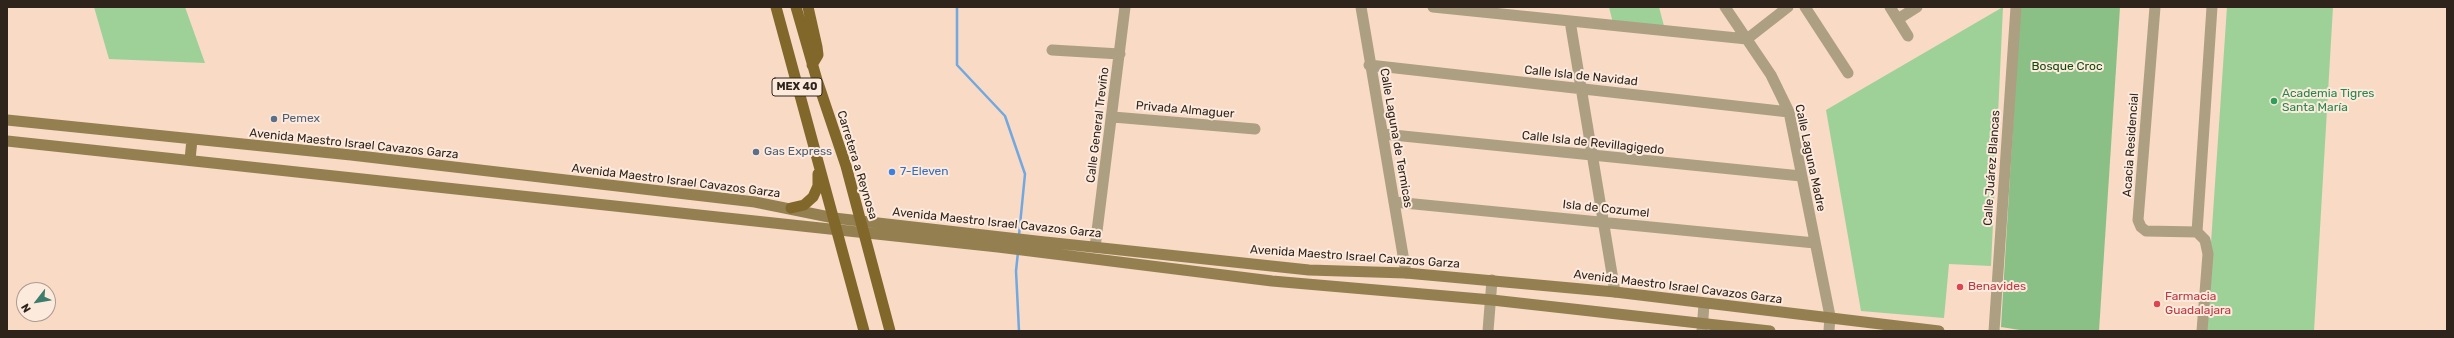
<!DOCTYPE html>
<html>
<head>
<meta charset="utf-8">
<style>
  body { margin:0 }
  #map { position:relative; width:2454px; height:338px; overflow:hidden; background:#f8dac5; font-family:Rubik,sans-serif }
  canvas { display:block }
  .frame { position:absolute; inset:0; border:8px solid #2f241c; pointer-events:none }
  .north { position:absolute; left:16px; top:282px; width:40px; height:40px; box-sizing:border-box; background:#fceadd; border:1px solid #aa9b90; border-radius:50%; rotate:239deg; font-size:11px; font-weight:700; line-height:16px; text-align:center; color:#2f241c }
  .north::after { content:''; display:block; margin:auto; width:14px; height:18px; background:#3c7d6d; clip-path:polygon(50% 0,100% 100%,50% 72%,0 100%) }
</style>
</head>
<body>
<div id="map">
<canvas width="2454" height="338"></canvas>
<div class="frame"></div>
<div class="north">N</div>
</div>
<script>
const c = document.querySelector('canvas').getContext('2d');
c.lineJoin = 'round';
function fill(path, color) { c.fillStyle = color; c.fill(path, 'evenodd'); }
const toPath = rows => new Path2D(rows.map(r => 'M' + r).join(''));
function stroke(path, color, width, dash) { c.strokeStyle = color; c.lineWidth = width; c.lineCap = dash ? 'butt' : 'round'; c.setLineDash(dash || []); c.stroke(path); }
function label(font, color, halo, rows, align = 'center') {
  c.font = font + ' Rubik,sans-serif'; c.lineWidth = 4; c.setLineDash([]); c.textBaseline = 'middle'; c.strokeStyle = halo; c.fillStyle = color; for (const [text, x, y, turn = 0] of rows) {
    c.save(); c.translate(x, y); c.rotate((+turn || 0) * Math.PI / 180); c.textAlign = isNaN(turn) ? turn : align; if (halo) c.strokeText(text, 0, 0); c.fillText(text, 0, 0); c.restore();
  }
}
fill(toPath([
  [94,7,185,7,205,63,109,59],
  [1609,7,1659,7,1664,26,1613,23],
  [2003,7,1991,266,1949,264,1944,318,1861,311,1826,110],
  [2227,7,2333,7,2314,331,2205,331]
]), '#9dd198');
fill(toPath([
  [2020,7,2120,7,2099,331,2026,331,2001,327]
]), '#8ac085');
stroke(toPath([
  [957,7,957,65,1005,116,1025,174,1019,235],
  [1018,252,1016,271,1019,331]
]), '#71a8e0', 2.5);
stroke(toPath([
  [1361,7,1406,273],
  [1433,7,1747,39,1788,7],
  [1725,7,1771,75,1789,112,1830,316,1829,331],
  [1805,7,1848,73],
  [1890,7,1908,36],
  [2155,7,2138,220,2141,227,2146,231,2197,232,2205,240,2208,254,2202,331],
  [1898,19,1917,7],
  [1570,21,1615,292],
  [1052,50,1120,54],
  [1369,65,1789,112],
  [1113,117,1255,129],
  [1383,134,1801,176],
  [1394,202,1815,243],
  [2197,232,2212,7],
  [1095,247,1125,7],
  [1488,331,1492,280],
  [1702,331,1704,304],
  [1994,331,2016,7]
]), '#ad9f81', 11);
stroke(toPath([
  [7,120,351,155,755,202,834,218,1036,241,1309,270,1406,273,1615,292,1939,331],
  [7,141,998,247,1272,281,1492,300,1770,331],
  [190,160,192,139]
]), '#947f51', 11);
stroke(toPath([
  [776,7,864,331],
  [796,7,817,80,846,166,890,331],
  [808,7,817,47,818,55,812,65],
  [791,208,804,205,813,197,818,186,818,174]
]), '#82672b', 11);
for (const [x, y, r, color] of [
  [2274,101,4,"#2e9e5b"],
  [274,119,4,"#5c6f8a"],
  [756,152,4,"#5c6f8a"],
  [892,172,4,"#3f7fe0"],
  [1960,287,4,"#e0444e"],
  [2157,304,4,"#e0444e"]
]) { const dot = new Path2D(); dot.arc(x, y, r, 0, 2 * Math.PI); c.fillStyle = color; c.fill(dot); stroke(dot, '#fceadd', 1.5); }
for (const [x, y, w] of [
  [797,87,50]
]) { const box = new Path2D(); box.roundRect(x - w / 2, y - 9, w, 18, 3); c.fillStyle = '#fceadd'; c.fill(box); stroke(box, '#2f241c', 1); }
label('bold 11px', '#2f241c', null, [
  ["MEX 40",797,87]
]);
label('12px', '#12490f', '#fceadd', [
  ["Bosque Croc",2067,67]
]);
label('12px', '#2f241c', '#fceadd', [
  ["Calle Isla de Navidad",1581,76,6],
  ["Privada Almaguer",1185,110,5],
  ["Calle General Treviño",1098,125,-83],
  ["Calle Laguna de Termicas",1396,138,80],
  ["Calle Isla de Revillagigedo",1593,143,6],
  ["Avenida Maestro Israel Cavazos Garza",354,144,6],
  ["Acacia Residencial",2131,145,-86],
  ["Calle Laguna Madre",1810,158,78],
  ["Carretera a Reynosa",857,165,73],
  ["Calle Juárez Blancas",1992,168,-86],
  ["Avenida Maestro Israel Cavazos Garza",676,181,7],
  ["Isla de Cozumel",1606,209,6],
  ["Avenida Maestro Israel Cavazos Garza",997,223,6],
  ["Avenida Maestro Israel Cavazos Garza",1355,257,4],
  ["Avenida Maestro Israel Cavazos Garza",1678,287,7]
]);
label('12px', '#27864d', '#fceadd', [
  ["Academia Tigres",2282,94],
  ["Santa María",2282,108]
], 'left');
label('12px', '#4e5e75', '#fceadd', [
  ["Pemex",282,119],
  ["Gas Express",764,152]
], 'left');
label('12px', '#366cbe', '#fceadd', [
  ["7-Eleven",900,172]
], 'left');
label('12px', '#be3a42', '#fceadd', [
  ["Benavides",1968,287],
  ["Farmacia",2165,297],
  ["Guadalajara",2165,311]
], 'left');
</script>
</body>
</html>
